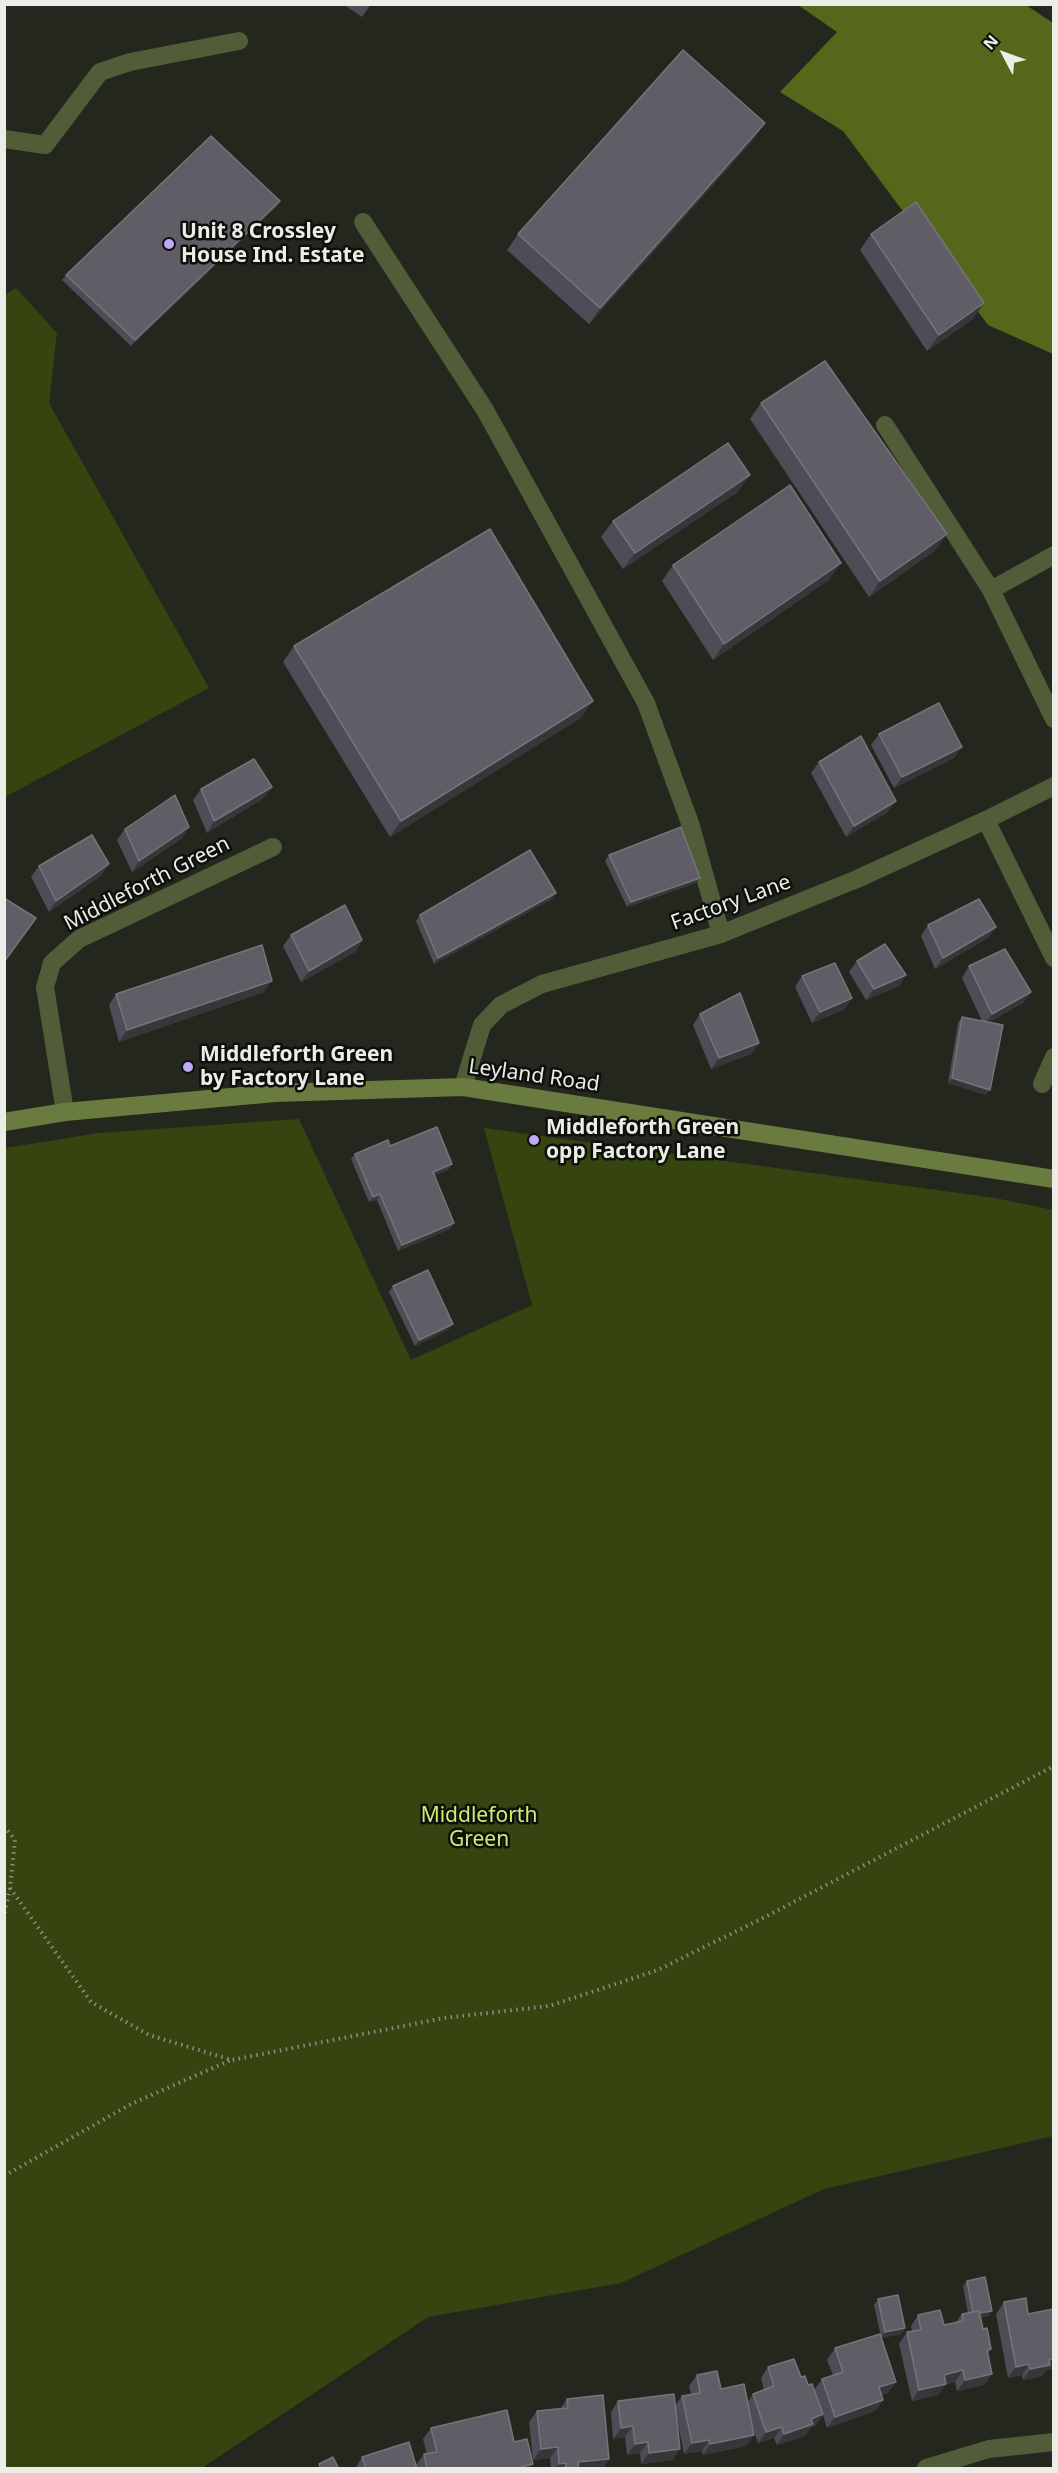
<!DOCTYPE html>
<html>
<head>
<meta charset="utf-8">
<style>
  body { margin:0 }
  #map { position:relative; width:1058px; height:2473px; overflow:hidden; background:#24271d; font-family:"Noto Sans",sans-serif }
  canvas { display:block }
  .frame { position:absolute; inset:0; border:6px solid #ebede6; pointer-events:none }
  .north { position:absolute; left:974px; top:24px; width:60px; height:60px; -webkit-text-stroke:4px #0e0f0b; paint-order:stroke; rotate:311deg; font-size:16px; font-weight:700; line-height:24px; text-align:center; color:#ebede6 }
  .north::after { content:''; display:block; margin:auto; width:21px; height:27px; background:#ebede6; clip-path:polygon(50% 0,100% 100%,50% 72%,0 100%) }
</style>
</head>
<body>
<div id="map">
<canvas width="1058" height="2473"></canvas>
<div class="frame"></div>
<div class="north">N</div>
</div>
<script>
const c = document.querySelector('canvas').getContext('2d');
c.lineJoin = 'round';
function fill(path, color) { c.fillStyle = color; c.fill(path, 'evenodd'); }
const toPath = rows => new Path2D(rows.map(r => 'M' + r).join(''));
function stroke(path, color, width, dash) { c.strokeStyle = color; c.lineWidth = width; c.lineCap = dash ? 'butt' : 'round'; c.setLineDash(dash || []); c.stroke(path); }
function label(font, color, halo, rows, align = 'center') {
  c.font = font + ' "Noto Sans",sans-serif'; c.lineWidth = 5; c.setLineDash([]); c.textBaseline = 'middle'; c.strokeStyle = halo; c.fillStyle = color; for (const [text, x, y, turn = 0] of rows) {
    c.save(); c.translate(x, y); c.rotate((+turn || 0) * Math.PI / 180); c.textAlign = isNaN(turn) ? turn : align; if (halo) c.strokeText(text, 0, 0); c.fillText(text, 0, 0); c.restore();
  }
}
fill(toPath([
  [16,288,57,333,49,403,209,688,5,797,4,295],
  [299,1119,411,1360,532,1305,484,1128,995,1198,1053,1210,1053,2136,824,2189,621,2283,428,2317,202,2468,5,2468,5,1148,99,1133]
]), '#36440f');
fill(toPath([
  [798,5,1026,5,1053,23,1053,354,988,325,843,131,780,92,837,32]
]), '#54671b');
stroke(toPath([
  [4,1826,15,1840,10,1888,4,1916],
  [10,1888,91,2002,149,2035,232,2060,444,2018,549,2006,658,1970,765,1917,1054,1766],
  [4,2176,131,2104,231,2060]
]), '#8b8d85', 4, [1.5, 4.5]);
stroke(toPath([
  [4,139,45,145,100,72,130,62,239,41],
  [363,222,485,410,646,703,690,823,721,934],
  [885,425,991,590,1054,719],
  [991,590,1054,555]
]), '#515d38', 18);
stroke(toPath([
  [986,820,1054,958],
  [1042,1084,1054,1057],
  [463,1087,482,1025,501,1005,542,984,721,934,857,879,986,820,1054,786],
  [65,1112,45,987,52,963,79,939,273,847],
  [926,2468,989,2449,1054,2442]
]), '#515d38', 18);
stroke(toPath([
  [4,1122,65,1112,275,1093,463,1087,1054,1179]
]), '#6a7b3f', 18);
fill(toPath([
  [343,4,371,4,362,17],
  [754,139,589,324,507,250,518,234],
  [280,201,276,207,131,346,62,280,66,275],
  [871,234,973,319,927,351,860,250],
  [761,403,936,550,869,597,750,419],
  [739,491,623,569,601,537,613,521],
  [673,565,830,579,713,660,662,581],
  [294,646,582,717,390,837,283,662],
  [879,734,954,758,894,788,871,745],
  [819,762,888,812,846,837,811,773],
  [201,789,264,798,207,833,193,800],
  [189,827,181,839,132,872,117,840,125,829],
  [609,855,696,883,627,907,605,861],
  [39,866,102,875,49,912,31,877],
  [552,899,434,964,416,921,420,915],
  [928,925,996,927,988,938,935,969,921,936],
  [291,935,362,940,355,952,301,982,283,946],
  [857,961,906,975,899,986,866,1000,849,972],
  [969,966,1031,992,1023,1003,989,1022,986,1095,948,1083,958,1023,962,1017,982,1021,962,978],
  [802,976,845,1009,812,1023,795,987],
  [264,992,119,1042,109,1005,116,994],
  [700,1014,759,1043,751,1054,711,1069,693,1025],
  [390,1146,452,1164,448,1170,434,1175,450,1229,398,1251,377,1200,369,1202,351,1159,355,1154],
  [393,1286,449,1329,415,1346,389,1292],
  [967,2281,992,2311,988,2316,980,2318,983,2329,991,2349,988,2354,992,2374,984,2385,957,2391,955,2382,946,2384,938,2395,912,2401,899,2344,907,2332,912,2332,911,2326,918,2315,944,2325,956,2322,962,2314,968,2313,963,2286],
  [878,2299,905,2328,901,2334,881,2338,888,2393,881,2395,883,2400,875,2411,827,2428,823,2415,815,2426,811,2427,805,2436,777,2445,774,2438,758,2443,752,2424,754,2435,746,2446,703,2455,702,2451,684,2454,677,2419,673,2460,641,2464,640,2453,627,2455,625,2437,613,2439,611,2412,618,2401,675,2406,682,2396,691,2395,689,2386,697,2375,721,2389,748,2402,753,2394,764,2390,761,2378,768,2367,801,2377,808,2385,814,2390,822,2379,833,2375,827,2360,835,2348,881,2337,874,2305],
  [1004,2302,1028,2314,1053,2309,1053,2369,1046,2370,1042,2376,1023,2380,1022,2375,1008,2378,996,2314],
  [567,2399,603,2469,551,2469,550,2458,533,2460,529,2422,537,2411,560,2409],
  [431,2428,514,2442,533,2464,530,2469,355,2469,362,2457,416,2465,424,2454,427,2454,423,2439]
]), '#4f4c57');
fill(toPath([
  [765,123,754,139,589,324,600,308],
  [280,201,276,207,131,346,135,340],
  [984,303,973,319,927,351,939,335],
  [750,475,739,491,623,569,635,553],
  [947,534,936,550,869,597,880,581],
  [841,563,830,579,713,660,724,644],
  [593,701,582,717,390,837,401,821],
  [962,747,954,758,894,788,902,777],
  [272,787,264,798,207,833,214,821],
  [896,801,888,812,846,837,854,826],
  [189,827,181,839,132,872,139,861],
  [109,864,102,875,49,912,56,901],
  [700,878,696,883,627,907,631,902],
  [556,893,552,899,434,964,438,958],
  [996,927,988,938,935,969,943,958],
  [362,940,355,952,301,982,309,971],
  [906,975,899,986,866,1000,874,989],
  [272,981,264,992,119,1042,127,1030],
  [1031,992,1023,1003,984,1025,992,1014],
  [852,998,845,1009,812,1023,820,1012],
  [759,1043,751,1054,711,1069,719,1058],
  [952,1078,990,1090,986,1095,948,1083],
  [452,1164,448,1170,429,1178,433,1172],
  [380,1194,377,1200,369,1202,373,1197],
  [454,1223,450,1229,398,1251,402,1245],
  [453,1324,449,1329,415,1346,419,1340],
  [992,2311,988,2316,970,2320,974,2314],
  [905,2328,901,2334,881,2338,885,2332],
  [1053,2359,1053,2369,1046,2370,1042,2376,1023,2380,1030,2369,1049,2360],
  [1029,2364,1022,2375,1008,2378,1016,2367],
  [963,2370,955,2382,936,2386,944,2375],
  [992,2374,984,2385,957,2391,965,2380],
  [896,2382,888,2393,871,2398,879,2387],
  [946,2384,938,2395,912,2401,919,2390],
  [883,2400,875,2411,827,2428,835,2417],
  [823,2414,815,2426,811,2427,805,2436,777,2445,784,2434,811,2419],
  [633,2426,625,2437,613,2439,621,2428],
  [782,2427,774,2438,758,2443,766,2432],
  [754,2435,746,2446,703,2455,710,2444],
  [709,2440,702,2451,684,2454,692,2443],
  [648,2442,640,2453,627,2455,635,2444],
  [558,2447,550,2458,533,2460,541,2449],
  [680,2449,673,2460,641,2464,649,2453],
  [609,2459,603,2469,574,2469,578,2462],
  [566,2463,562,2469,555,2469,559,2464],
  [533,2464,530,2469,520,2469,521,2467]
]), '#373639');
const building = toPath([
  [683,50,765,123,600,308,518,234,683,50],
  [211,136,280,201,135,340,66,275,211,136],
  [916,202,984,303,939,335,871,234,916,202],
  [825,361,947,534,880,581,761,403,825,361],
  [728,443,750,475,635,553,613,521,728,443],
  [790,485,841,563,724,644,673,565,790,485],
  [490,529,593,701,401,821,294,646,490,529],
  [939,703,962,747,902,777,879,734,939,703],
  [861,736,896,801,854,826,819,762,861,736],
  [254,759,272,787,214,821,201,789,254,759],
  [175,795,189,827,139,861,125,829,175,795],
  [681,827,700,878,631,902,609,855,681,827],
  [92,835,109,864,56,901,39,866,92,835],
  [530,850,556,893,438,958,420,915,530,850],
  [4,898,36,918,4,962,4,898],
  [979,899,996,927,943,958,928,925,979,899],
  [345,905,362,940,309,971,291,935,345,905],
  [885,944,906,975,874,989,857,961,885,944],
  [262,945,272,981,127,1030,116,994,262,945],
  [1005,949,1031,992,992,1014,969,966,1005,949],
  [835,963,852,998,820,1012,802,976,835,963],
  [740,993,759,1043,719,1058,700,1014,740,993],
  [962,1017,1003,1025,990,1090,952,1078,962,1017],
  [437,1127,452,1164,433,1172,454,1223,402,1245,380,1194,373,1197,355,1154,388,1140,390,1146,437,1127],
  [428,1270,453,1324,419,1340,393,1286,428,1270],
  [985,2277,992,2311,979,2313,979,2311,973,2312,967,2281,985,2277],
  [898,2295,905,2328,885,2332,878,2299,898,2295],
  [1026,2298,1028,2314,1053,2309,1053,2359,1049,2360,1050,2365,1030,2369,1029,2364,1016,2367,1004,2302,1026,2298],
  [940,2310,944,2325,963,2321,962,2314,979,2311,983,2329,987,2328,991,2349,987,2350,992,2374,965,2380,963,2370,944,2375,946,2384,919,2390,907,2332,921,2330,918,2315,940,2310],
  [880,2334,896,2382,879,2387,883,2400,835,2417,822,2379,843,2372,835,2348,880,2334],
  [794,2359,801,2377,805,2376,808,2385,812,2384,823,2414,811,2419,813,2424,784,2434,782,2427,766,2432,753,2394,774,2386,768,2367,794,2359],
  [717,2371,721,2389,744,2384,754,2435,710,2444,709,2440,692,2443,682,2396,700,2393,697,2375,717,2371],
  [674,2394,680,2449,649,2453,648,2442,635,2444,633,2426,621,2428,618,2401,674,2394],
  [603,2395,609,2459,578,2462,579,2469,566,2469,566,2463,559,2464,558,2447,541,2449,537,2411,568,2408,567,2399,603,2395],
  [507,2410,514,2442,527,2439,533,2464,521,2467,521,2469,427,2469,424,2454,437,2452,431,2428,507,2410],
  [409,2442,417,2469,366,2469,362,2457,409,2442],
  [333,2457,339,2469,321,2469,319,2464,333,2457]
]);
fill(building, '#605d66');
stroke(building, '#75747a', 1.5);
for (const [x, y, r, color] of [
  [169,244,6,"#bda9f5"],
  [188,1067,6,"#bda9f5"],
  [534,1140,6,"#bda9f5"]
]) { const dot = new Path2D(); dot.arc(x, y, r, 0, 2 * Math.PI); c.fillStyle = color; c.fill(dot); stroke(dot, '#0e0f0b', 2); }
label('bold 21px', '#ebede6', '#0e0f0b', [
  ["Unit 8 Crossley",181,232],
  ["House Ind. Estate",181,256],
  ["Middleforth Green",200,1055],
  ["by Factory Lane",200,1079],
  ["Middleforth Green",546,1128],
  ["opp Factory Lane",546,1152]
], 'left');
label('21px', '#ebede6', '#0e0f0b', [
  ["Middleforth Green",147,884,-27],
  ["Factory Lane",731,903,-20],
  ["Leyland Road",534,1076,8]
]);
label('21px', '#ccef71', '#0e0f0b', [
  ["Middleforth",479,1816],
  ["Green",479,1840]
]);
</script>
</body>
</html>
